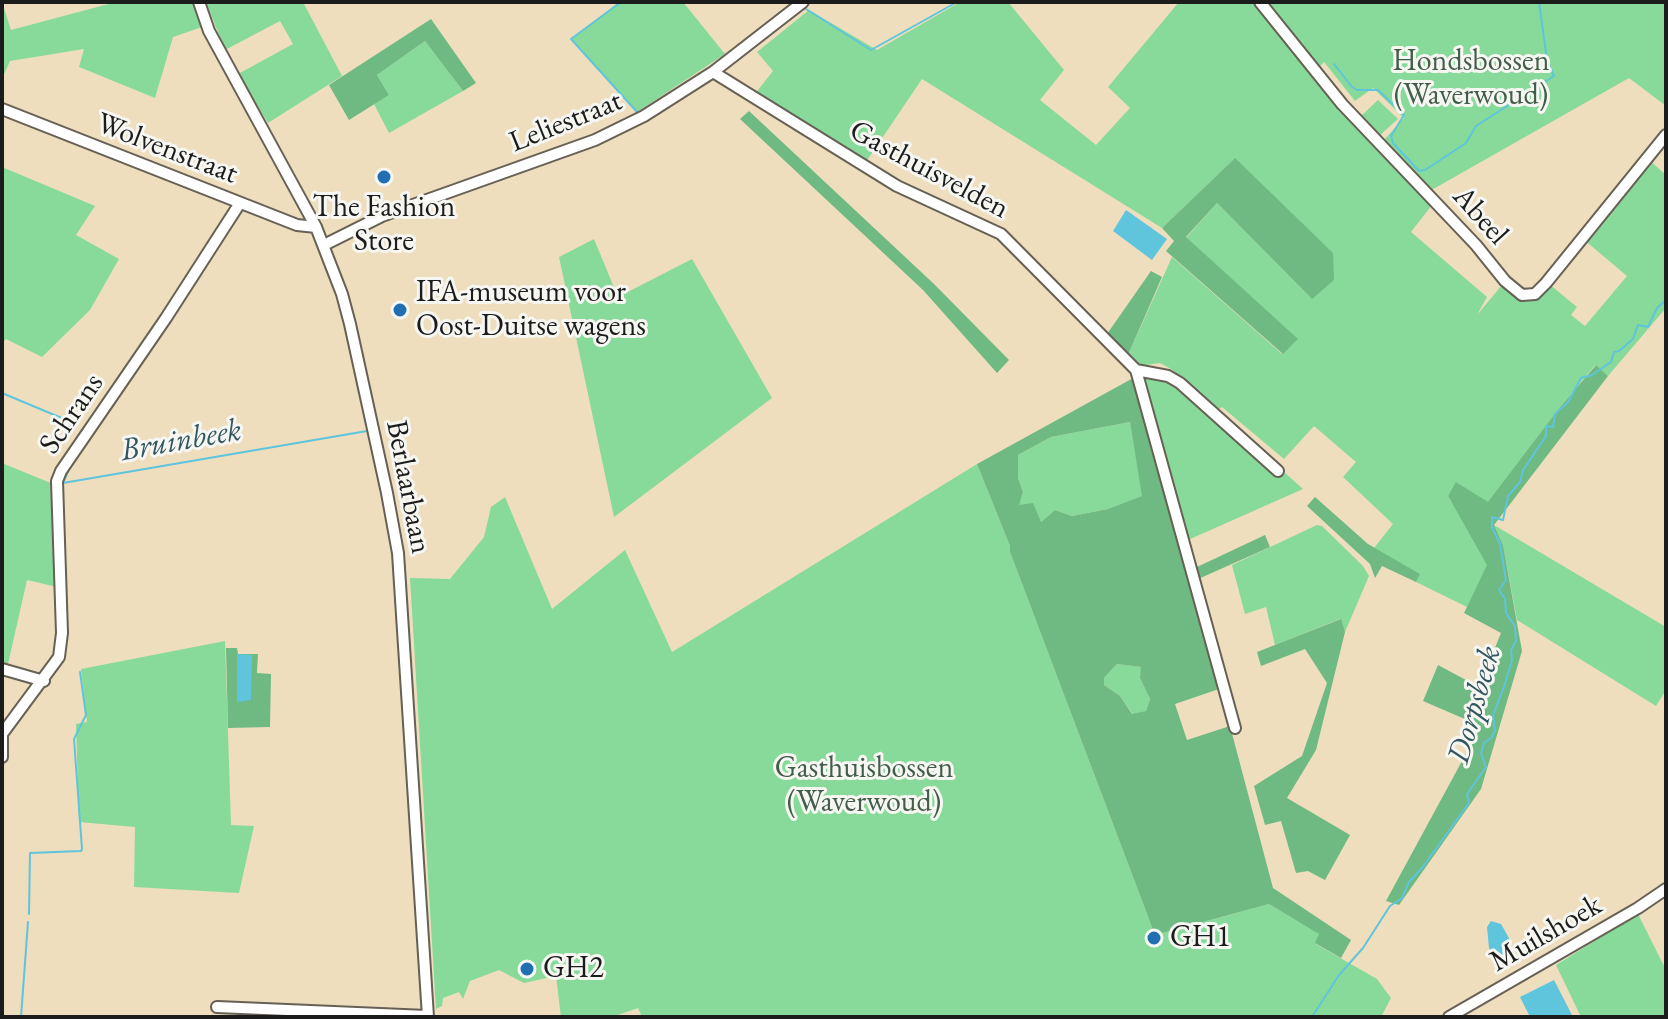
<!DOCTYPE html>
<html>
<head>
<meta charset="utf-8">
<style>
  body { margin:0 }
  #map { position:relative; width:1668px; height:1019px; overflow:hidden; background:#eedebe; font-family:"EB Garamond",serif }
  canvas { display:block }
  .frame { position:absolute; inset:0; border:4px solid #1c1c1c; pointer-events:none }
</style>
</head>
<body>
<div id="map">
<canvas width="1668" height="1019"></canvas>
<div class="frame"></div>
</div>
<script>
const c = document.querySelector('canvas').getContext('2d');
c.lineJoin = 'round';
function fill(path, color) { c.fillStyle = color; c.fill(path, 'evenodd'); }
const toPath = rows => new Path2D(rows.map(r => 'M' + r).join(''));
function stroke(path, color, width, dash) { c.strokeStyle = color; c.lineWidth = width; c.lineCap = dash ? 'butt' : 'round'; c.setLineDash(dash || []); c.stroke(path); }
function label(font, color, halo, rows, align = 'center') {
  c.font = font + ' "EB Garamond",serif'; c.lineWidth = 6; c.setLineDash([]); c.textBaseline = 'middle'; c.strokeStyle = halo; c.fillStyle = color; for (const [text, x, y, turn = 0] of rows) {
    c.save(); c.translate(x, y); c.rotate((+turn || 0) * Math.PI / 180); c.textAlign = isNaN(turn) ? turn : align; if (halo) c.strokeText(text, 0, 0); c.fillText(text, 0, 0); c.restore();
  }
}
fill(toPath([
  [2,2,11,30,116,2,193,2,202,27,173,37,155,98,79,67,84,49,10,61,2,79],
  [206,2,303,2,342,76,268,123,238,74,293,44,280,21,225,50],
  [619,2,683,2,725,54,637,112,572,39],
  [960,2,1008,2,1064,70,1040,100,1096,145,1130,108,1108,87,1179,2,1666,2,1666,106,1629,78,1428,192,1383,141,1404,118,1373,88,1355,101,1324,62,1313,73,1432,205,1411,232,1487,297,1477,315,1502,285,1515,296,1526,300,1538,297,1549,284,1577,307,1571,315,1585,326,1627,276,1583,239,1649,160,1666,175,1666,308,1608,376,1595,365,1560,407,1488,503,1457,483,1448,496,1488,565,1467,607,1416,582,1419,574,1374,548,1393,524,1343,477,1356,462,1314,426,1284,459,1222,407,1219,409,1171,369,1160,363,1140,366,1128,355,1172,257,1282,354,1297,340,1186,238,1217,203,1312,299,1234,159,1162,228,922,79,866,162,754,95,773,71,757,52,809,10,877,50],
  [425,41,463,91,389,133,374,104,389,95,377,75],
  [1378,100,1398,119,1379,136,1360,117],
  [2,167,95,206,76,235,119,259,90,310,42,357,6,339,2,344],
  [594,239,618,297,692,259,772,398,614,517,559,257],
  [1162,372,1227,421,1303,489,1188,540,1142,374],
  [1130,422,1143,496,1108,509,1072,516,1055,510,1041,522,1018,505,1023,492,1018,478,1018,455,1051,437],
  [2,463,53,484,57,587,27,580,8,664,2,663],
  [977,464,1010,546,1010,552,1155,935,1269,904,1320,934,1316,944,1377,979,1391,998,1381,1017,642,1017,638,1008,612,1017,561,1017,556,976,524,983,499,970,470,981,463,999,459,992,443,998,442,1006,436,1009,410,578,450,579,484,537,491,507,505,497,552,609,625,550,672,652],
  [1317,525,1322,526,1363,566,1369,576,1345,632,1340,619,1275,645,1266,607,1245,614,1232,565],
  [1494,525,1666,627,1666,690,1656,706,1517,620,1503,545],
  [225,641,231,825,254,826,239,893,134,887,135,827,79,822,76,724,87,722,81,669],
  [1117,664,1142,667,1140,678,1150,699,1146,711,1133,715,1120,696,1104,685,1104,678],
  [1638,914,1666,970,1666,1017,1581,1017,1556,965]
]), '#88da9a');
fill(toPath([
  [431,19,476,83,463,91,425,41,377,75,389,95,349,120,329,85],
  [749,111,934,284,1009,360,997,373,923,290,740,119],
  [1235,158,1333,253,1334,280,1312,299,1217,203,1186,237,1298,339,1283,354,1166,251,1174,241,1162,228],
  [1151,271,1162,277,1128,355,1107,334],
  [1596,365,1608,376,1494,525,1503,545,1522,651,1481,789,1399,905,1386,901,1481,726,1423,701,1438,665,1479,687,1501,633,1464,613,1487,565,1448,496,1456,482,1488,502,1560,407],
  [1135,377,1219,689,1175,704,1187,740,1230,726,1273,888,1351,940,1341,958,1315,943,1319,934,1269,904,1155,935,1010,552,1010,546,977,464],
  [1130,422,1142,496,1108,509,1072,516,1055,510,1041,522,1033,503,1019,505,1023,492,1018,478,1018,455,1051,437],
  [1117,664,1141,667,1140,678,1150,699,1146,711,1132,714,1120,696,1104,685,1104,678],
  [1315,497,1368,544,1420,574,1416,582,1382,566,1375,578,1370,564,1307,506],
  [1265,535,1270,547,1196,580,1197,567],
  [1341,619,1345,632,1316,750,1287,798,1350,835,1325,880,1308,871,1296,873,1281,821,1265,825,1254,786,1302,756,1327,683,1305,649,1261,666,1257,652],
  [226,648,237,648,238,654,258,654,257,673,271,674,270,727,228,728]
]), '#6eba82');
fill(toPath([
  [1126,210,1167,239,1152,260,1113,231],
  [237,654,252,655,251,700,237,702],
  [1491,921,1501,924,1509,938,1509,965,1505,968,1498,964,1489,948,1487,927],
  [1554,980,1573,1017,1530,1017,1520,997]
]), '#5fc5dc');
stroke(toPath([
  [621,2,571,39,637,112],
  [806,9,871,50,957,2],
  [1334,64,1352,87,1357,90,1378,90,1404,115,1391,136,1393,143,1419,171,1425,170,1466,143,1476,126,1554,76,1547,60,1539,2],
  [2,393,64,419],
  [70,467,63,483,367,431],
  [29,914,30,853,81,851,82,849,74,739,86,715,80,672],
  [21,1017,28,922],
  [1312,1017,1339,975,1363,948,1390,906,1402,898,1409,882,1422,868,1469,803,1467,794,1486,767,1481,753,1484,743,1491,738,1495,731,1493,715,1504,687,1512,660,1511,650,1516,641,1515,626,1506,613,1505,599,1499,590,1506,580,1500,544,1492,527,1492,517,1503,520,1508,496,1520,482,1523,470,1546,436,1546,426,1553,427,1555,414,1568,402,1581,378,1592,375,1611,362,1614,352,1619,351,1633,339,1638,325,1648,327,1657,308,1666,300]
]), '#5fc5dc', 2);
const minor = toPath([
  [199,2,209,31,316,227,342,294,350,324,387,493,398,553,428,1017],
  [1260,2,1342,104,1476,245,1505,281,1522,295,1535,294,1546,283,1666,135],
  [713,72,897,186,1001,234,1136,370,1235,728],
  [2,109,297,225,316,227],
  [324,245,382,216,595,140,644,116,713,72,803,2],
  [1136,370,1168,376,1180,383,1278,471],
  [2,669,44,681],
  [2,757,2,734,59,657,62,633,57,481,61,471,166,318,240,203],
  [217,1007,427,1016],
  [1449,1017,1638,908,1666,889]
]);
stroke(minor, '#666055', 14);
stroke(minor, '#fff', 10);
for (const [x, y, r, color] of [
  [384,177,8,"#1f6fb2"],
  [400,310,8,"#1f6fb2"],
  [1154,938,8,"#1f6fb2"],
  [527,969,8,"#1f6fb2"]
]) { const dot = new Path2D(); dot.arc(x, y, r, 0, 2 * Math.PI); c.fillStyle = color; c.fill(dot); stroke(dot, '#f6f6f2', 3); }
label('30px', '#425e48', '#f6f6f2', [
  ["Hondsbossen",1471,62],
  ["(Waverwoud)",1471,96],
  ["Gasthuisbossen",864,769],
  ["(Waverwoud)",864,803]
]);
label('30px', '#1c1c1c', '#f6f6f2', [
  ["Leliestraat",566,122,-22],
  ["Wolvenstraat",167,149,21],
  ["Gasthuisvelden",929,170,28],
  ["Abeel",1480,216,48],
  ["Schrans",72,414,-56],
  ["Berlaarbaan",408,487,79],
  ["Muilshoek",1546,934,-30]
]);
label('30px', '#1c1c1c', '#f6f6f2', [
  ["The Fashion",384,208,"center"],
  ["Store",384,242,"center"],
  ["IFA-museum voor",416,293],
  ["Oost-Duitse wagens",416,327],
  ["GH1",1170,938],
  ["GH2",543,969]
], 'left');
label('italic 32px', '#33575f', '#f6f6f2', [
  ["Bruinbeek",181,441,-10],
  ["Dorpsbeek",1475,705,-74]
]);
</script>
</body>
</html>
